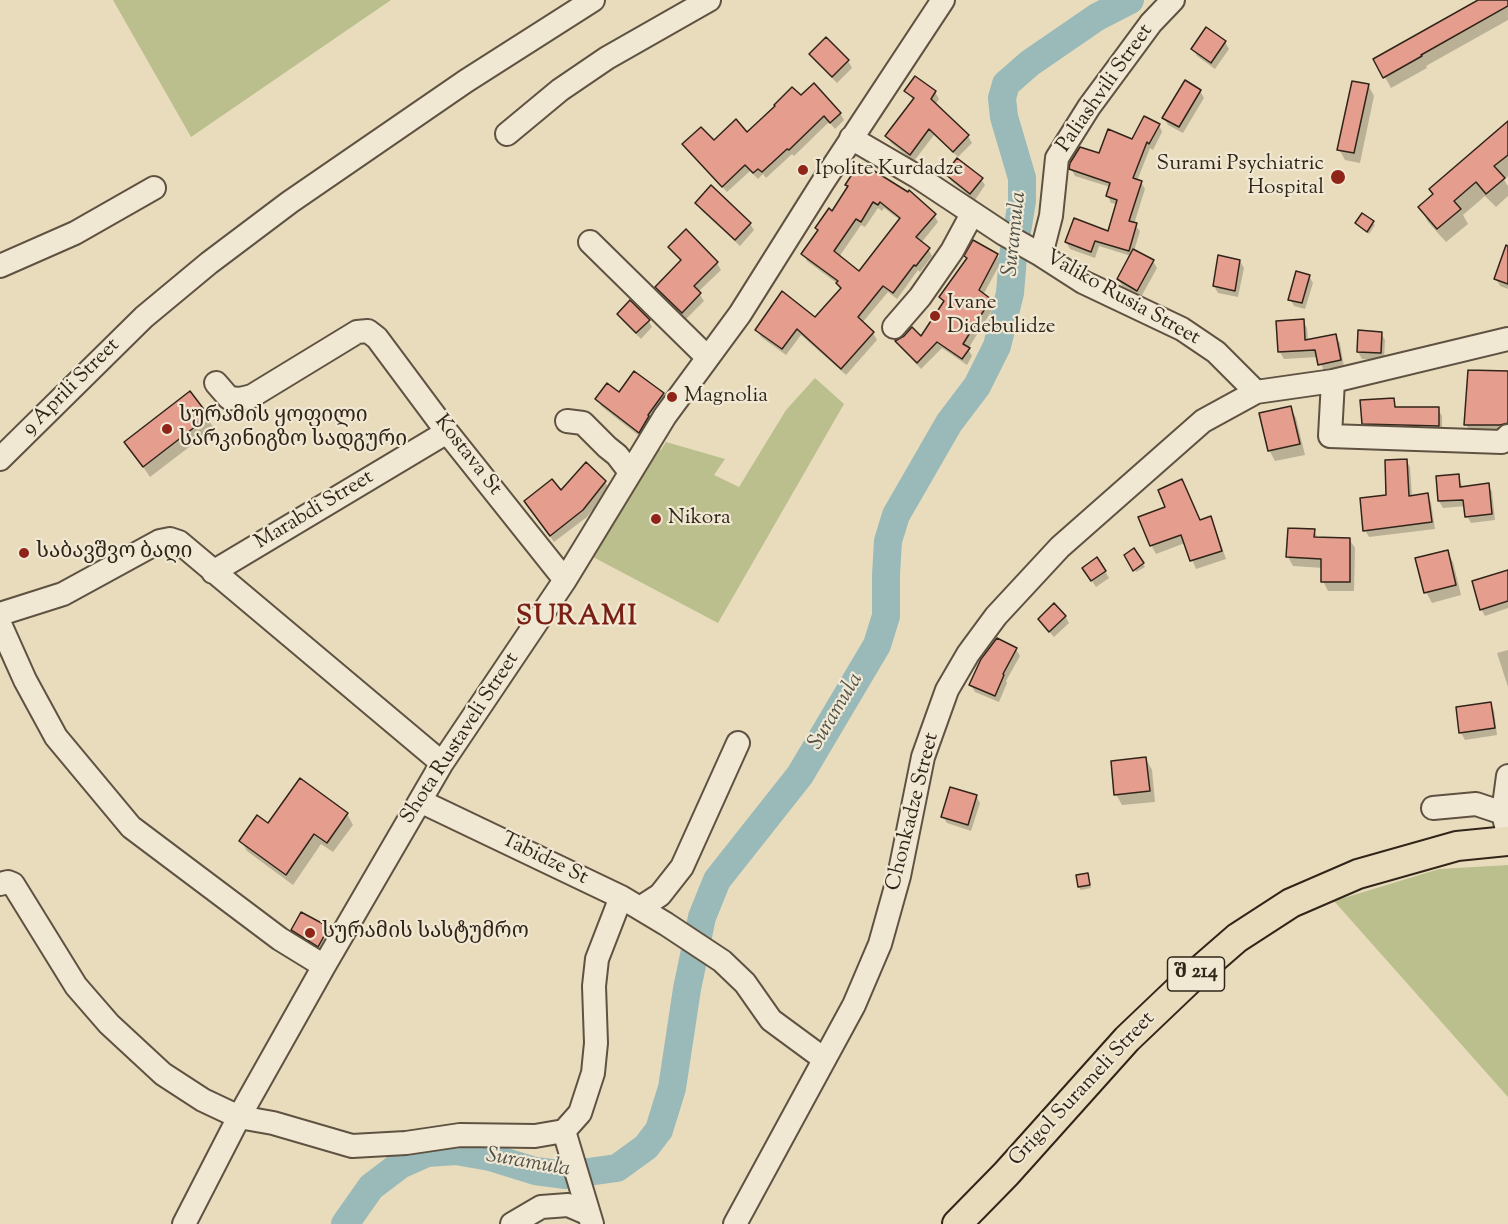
<!DOCTYPE html>
<html>
<head>
<meta charset="utf-8">
<style>
  body { margin:0 }
  canvas { display:block; background:#e8dcbc }
</style>
</head>
<body>
<canvas width="1508" height="1224"></canvas>
<script>
const c = document.querySelector('canvas').getContext('2d');
c.lineJoin = 'round';
function fill(path, color) { c.fillStyle = color; c.fill(path, 'evenodd'); }
const toPath = rows => new Path2D(rows.map(r => 'M' + r).join(''));
function stroke(path, color, width, dash) { c.strokeStyle = color; c.lineWidth = width; c.lineCap = dash ? 'butt' : 'round'; c.setLineDash(dash || []); c.stroke(path); }
function label(font, color, halo, rows, align = 'center') {
  c.font = font + ' "Sorts Mill Goudy","Noto Serif Georgian",serif'; c.lineWidth = 4.5; c.setLineDash([]); c.textBaseline = 'middle'; c.strokeStyle = halo; c.fillStyle = color; for (const [text, x, y, turn = 0] of rows) {
    c.save(); c.translate(x, y); c.rotate((+turn || 0) * Math.PI / 180); c.textAlign = isNaN(turn) ? turn : align; if (halo) c.strokeText(text, 0, 0); c.fillText(text, 0, 0); c.restore();
  }
}
fill(toPath([
  [113,0,391,0,191,137],
  [815,378,844,404,718,623,593,557,592,541,648,443,661,450,666,442,725,459,714,475,739,487,786,410],
  [1508,865,1508,1097,1334,901,1439,869]
]), '#babf8d');
fill(toPath([
  [1481,0,1508,0,1508,20,1426,66,1427,68,1391,88,1375,59],
  [826,39,848,61,852,68,837,83,815,61,811,54],
  [1225,42,1229,49,1215,69,1197,56,1193,49],
  [1368,85,1374,96,1360,163,1345,160,1339,149],
  [906,91,935,92,939,99,935,105,968,136,972,143,958,157,934,135,914,161,891,143,887,136,914,101],
  [1200,91,1204,98,1183,133,1168,125,1164,118],
  [801,98,840,113,844,120,835,129,829,122,794,156,792,154,766,178,763,174,758,179,750,171,727,192,688,151,684,144,714,143,747,134],
  [1508,123,1508,176,1504,180,1508,186,1508,196,1496,207,1485,196,1463,215,1468,224,1446,242,1428,222,1420,207],
  [1159,125,1162,132,1153,150,1150,148,1137,181,1141,182,1145,189,1134,224,1140,231,1134,251,1153,261,1157,268,1141,297,1122,286,1118,279,1131,256,1099,246,1095,258,1070,249,1066,242,1109,233,1117,204,1111,203,1108,196,1110,187,1075,176,1071,169,1133,141],
  [947,174,981,179,985,185,975,200,951,181],
  [847,185,934,215,938,222,921,243,928,249,932,256,920,272,918,270,897,299,888,292,862,323,873,333,877,340,846,375,801,335,786,355,761,337,757,330,815,319,841,290,838,284,807,261,803,254,819,232,817,228,833,213,849,188],
  [878,208,882,211,884,208,900,220,859,273,839,257,861,225,865,227],
  [697,203,750,224,754,230,740,246,701,210],
  [1362,215,1375,225,1369,234,1357,223],
  [670,247,717,263,721,270,698,292,704,301,686,319,661,294,657,287,682,262],
  [997,255,1001,262,983,295,990,300,994,307,968,349,972,356,967,365,942,348,921,369,901,348,897,342,921,339,945,303,941,298],
  [1508,259,1508,289,1500,286,1496,279],
  [1240,261,1244,268,1238,297,1218,293,1214,286],
  [1309,276,1313,283,1305,309,1294,306,1290,299],
  [619,314,648,320,652,327,641,339,623,321],
  [1303,321,1307,328,1308,341,1336,336,1340,343,1344,367,1324,371,1318,357,1284,359,1280,352],
  [1381,333,1385,340,1384,360,1362,359,1358,352],
  [1508,373,1508,436,1472,435,1466,424],
  [190,393,214,428,150,477,126,442],
  [619,394,663,394,667,401,643,439,601,406,597,399],
  [1393,400,1397,409,1438,409,1442,416,1442,433,1367,430,1363,423],
  [1290,407,1296,418,1305,455,1275,461,1269,450],
  [1407,461,1410,467,1412,497,1427,495,1431,502,1435,529,1369,537,1365,530,1388,497],
  [1458,476,1463,488,1488,485,1492,492,1495,520,1471,523,1467,516,1466,506,1443,508,1439,501,1437,477],
  [605,482,609,489,587,517,554,542,525,502],
  [1210,518,1215,527,1226,559,1196,569,1185,543,1156,554,1151,545],
  [1314,531,1318,538,1349,539,1355,548,1354,591,1328,591,1323,581,1323,568,1293,566,1288,557],
  [1134,550,1145,567,1136,572,1126,556],
  [1447,552,1453,562,1461,595,1432,603,1426,592],
  [1105,571,1109,578,1096,587,1088,575],
  [1508,572,1508,608,1485,616,1481,609],
  [1065,616,1069,623,1054,637,1039,620],
  [1016,649,1020,656,1006,681,1007,683,999,702,975,692,971,685],
  [1508,650,1508,687,1497,653],
  [1490,704,1494,710,1497,735,1465,740,1461,733],
  [1146,759,1152,770,1155,802,1122,805,1116,794],
  [976,796,980,803,971,831,947,823,943,817],
  [347,814,353,825,333,852,321,844,293,885,247,851,241,841,268,825],
  [1087,875,1091,888,1081,890,1079,887],
  [328,929,332,935,322,952,297,937,293,930]
]), '#0003');
stroke(toPath([
  [345,1224,371,1187,400,1165,427,1153,456,1151,490,1157,535,1171,566,1175,617,1168,646,1147,659,1130,672,1088,687,989,702,917,717,880,800,775,877,645,886,616,886,575,888,541,896,515,949,423,977,386,997,346,1010,293,1013,256,1022,201,1022,178,1004,117,1002,98,1006,84,1030,63,1097,17,1130,0]
]), '#99bab9', 28);
const building = toPath([
  [1478,0,1508,0,1508,6,1421,55,1422,56,1383,78,1373,59,1478,0],
  [1206,27,1226,41,1211,63,1191,49,1206,27],
  [826,37,849,60,832,77,809,54,826,37],
  [915,76,936,91,931,99,969,135,953,152,929,129,910,155,885,136,914,98,904,91,915,76],
  [1185,80,1201,90,1179,127,1162,118,1185,80],
  [1352,81,1369,84,1354,153,1337,150,1352,81],
  [814,83,841,113,830,123,824,116,789,150,787,149,762,172,758,169,753,173,745,165,722,187,682,144,701,127,714,140,736,119,747,132,775,106,774,105,792,87,801,95,814,83],
  [1144,116,1160,124,1149,144,1147,142,1133,178,1142,181,1129,221,1137,223,1129,251,1095,241,1091,252,1065,242,1074,218,1108,231,1117,200,1106,196,1110,183,1069,169,1070,163,1080,147,1099,153,1108,129,1132,139,1144,116],
  [1508,121,1508,155,1494,166,1505,178,1486,194,1476,182,1454,201,1461,209,1437,229,1418,207,1433,194,1429,189,1508,121],
  [957,158,983,178,970,194,945,174,957,158],
  [860,162,908,192,909,190,936,214,916,237,930,248,916,266,914,265,893,293,883,286,858,317,874,332,841,369,797,329,782,349,755,330,782,291,815,317,841,288,836,283,838,281,801,254,818,230,815,228,829,208,832,211,848,186,845,185,860,162],
  [873,202,878,205,880,202,900,218,859,271,834,251,856,219,861,222,873,202],
  [711,185,751,223,735,240,695,203,711,185],
  [1362,213,1374,221,1367,232,1355,223,1362,213],
  [686,229,718,262,694,286,701,293,682,313,655,287,681,260,668,247,686,229],
  [973,240,998,254,979,290,991,299,963,344,970,348,962,359,937,342,917,363,895,341,904,336,912,327,921,336,944,301,939,297,967,258,964,256,973,240],
  [1506,245,1508,246,1508,284,1494,279,1506,245],
  [1133,249,1154,260,1137,291,1117,279,1133,249],
  [1218,255,1240,260,1235,291,1213,286,1218,255],
  [1296,271,1310,275,1302,303,1288,300,1296,271],
  [630,300,650,320,636,333,617,314,630,300],
  [1304,319,1305,340,1336,334,1341,360,1318,365,1315,350,1278,352,1276,321,1304,319],
  [1358,330,1382,332,1381,353,1357,352,1358,330],
  [1468,370,1508,371,1508,423,1500,425,1464,425,1468,370],
  [634,371,664,393,648,415,649,416,639,433,595,399,607,383,619,392,634,371],
  [190,391,209,416,143,467,124,442,190,391],
  [1394,398,1395,407,1439,407,1439,426,1362,424,1360,400,1394,398],
  [1291,406,1300,444,1268,451,1259,413,1291,406],
  [1407,459,1409,496,1428,493,1432,522,1363,531,1360,498,1386,495,1385,460,1407,459],
  [586,462,606,481,583,510,550,536,524,501,552,479,561,490,586,462],
  [1459,474,1460,487,1489,483,1492,514,1465,517,1463,500,1438,501,1436,476,1459,474],
  [1182,479,1200,520,1211,516,1222,551,1190,561,1181,535,1150,546,1138,517,1165,507,1158,490,1182,479],
  [1288,528,1315,529,1314,537,1350,538,1350,582,1321,582,1321,559,1286,557,1288,528],
  [1134,548,1144,563,1133,571,1124,555,1134,548],
  [1448,550,1456,585,1424,593,1415,558,1448,550],
  [1097,557,1106,571,1091,581,1082,568,1097,557],
  [1508,570,1508,601,1480,610,1472,581,1508,570],
  [1054,603,1066,616,1049,632,1038,619,1054,603],
  [997,638,1017,648,1003,674,1004,675,995,696,969,685,981,659,997,638],
  [1491,702,1495,728,1459,733,1456,707,1491,702],
  [1146,757,1150,791,1114,795,1111,761,1146,757],
  [300,778,348,813,327,843,314,834,286,875,239,841,257,815,268,823,300,778],
  [950,787,977,795,968,825,941,817,950,787],
  [1088,873,1090,885,1078,887,1076,875,1088,873],
  [301,912,329,927,318,947,291,930,301,912]
]);
fill(building, '#e59d8e');
stroke(building, '#312419', 1.5);
const minor = toPath([
  [507,134,560,90,607,58,709,0],
  [851,138,918,177,1004,234,1041,255,1083,282,1182,329,1216,352,1256,392],
  [590,242,707,357],
  [1041,255,1051,216,1057,158,1089,107,1151,23,1173,0],
  [0,266,75,233,154,188],
  [894,327,920,297,952,251,972,214],
  [1333,381,1330,436,1502,442,1508,436],
  [216,383,229,398,240,399,252,396,357,332,368,331,377,338,447,432,565,580],
  [567,421,583,423,607,447,617,455,630,472],
  [0,459,144,317,209,263,290,202,466,81,593,0],
  [213,572,447,432],
  [0,614,63,594,160,541,170,539,179,542,442,763],
  [0,624,25,680,56,737,131,827,280,939,324,966],
  [420,801,621,897,666,924,722,961,745,983,771,1020,824,1059],
  [1433,808,1476,804,1503,813,1508,834],
  [1503,813,1508,776],
  [0,884,8,882,13,884,76,986,109,1024,163,1074,203,1100,239,1117,273,1123,352,1146,406,1143,460,1135,535,1136,564,1131,580,1113,593,1073,596,1043,594,986,597,959,621,897],
  [640,908,660,895,682,867,738,743],
  [564,1131,592,1224],
  [184,1224,239,1117,324,966,442,763,565,580,665,416,740,314,823,182,943,0],
  [512,1224,541,1207,568,1205,589,1214],
  [735,1224,854,1005,880,944,899,876,923,757,947,690,968,654,996,616,1060,547,1203,421,1256,392,1333,381,1508,339]
]);
const major = toPath([
  [957,1224,1006,1174,1127,1039,1191,978,1237,938,1291,903,1358,874,1457,846,1508,841]
]);
stroke(minor, '#5f5242', 26);
stroke(major, '#312419', 32);
stroke(minor, '#f0e8d3', 22);
stroke(major, '#e8dcbc', 28);
for (const [x, y, r, color] of [
  [803,170,6,"#8f2418"],
  [1338,177,8,"#8f2418"],
  [935,316,6,"#8f2418"],
  [672,397,6,"#8f2418"],
  [167,429,6,"#8f2418"],
  [656,519,6,"#8f2418"],
  [24,553,6,"#8f2418"],
  [310,933,6,"#8f2418"]
]) { const dot = new Path2D(); dot.arc(x, y, r, 0, 2 * Math.PI); c.fillStyle = color; c.fill(dot); stroke(dot, '#f0e8d3', 2); }
for (const [x, y, w] of [
  [1196,974,57]
]) { const box = new Path2D(); box.roundRect(x - w / 2, y - 17, w, 34, 4.5); c.fillStyle = '#f0e8d3'; c.fill(box); stroke(box, '#312419', 1.5); }
label('bold 20px', '#312419', null, [
  ["შ 214",1196,974]
]);
label('21px', '#312419', '#f0e8d3', [
  ["Paliashvili Street",1106,89,-55],
  ["Valiko Rusia Street",1122,299,29],
  ["9 Aprili Street",72,388,-45],
  ["Kostava St",467,456,52],
  ["Marabdi Street",315,511,-31],
  ["Shota Rustaveli Street",461,739,-57],
  ["Chonkadze Street",914,812,-76],
  ["Tabidze St",544,860,26],
  ["Grigol Surameli Street",1083,1090,-47]
]);
label('21px', '#312419', '#f0e8d3', [
  ["Surami Psychiatric",1324,165,"right"],
  ["Hospital",1324,189,"right"],
  ["Ipolite Kurdadze",815,170],
  ["Ivane",947,304],
  ["Didebulidze",947,328],
  ["Magnolia",684,397],
  ["სურამის ყოფილი",179,417],
  ["სარკინიგზო სადგური",179,441],
  ["Nikora",668,519],
  ["საბავშვო ბაღი",36,553],
  ["სურამის სასტუმრო",322,933]
], 'left');
label('italic 22px', '#505149', '#f0e8d3', [
  ["Suramula",1016,234,-84],
  ["Suramula",837,712,-59],
  ["Suramula",528,1164,10]
]);
c.letterSpacing = '1.5px';
label('bold 27px', '#7a1f14', '#f0e8d3', [
  ["SURAMI",577,619]
]);
c.letterSpacing = '0px';
</script>
</body>
</html>
